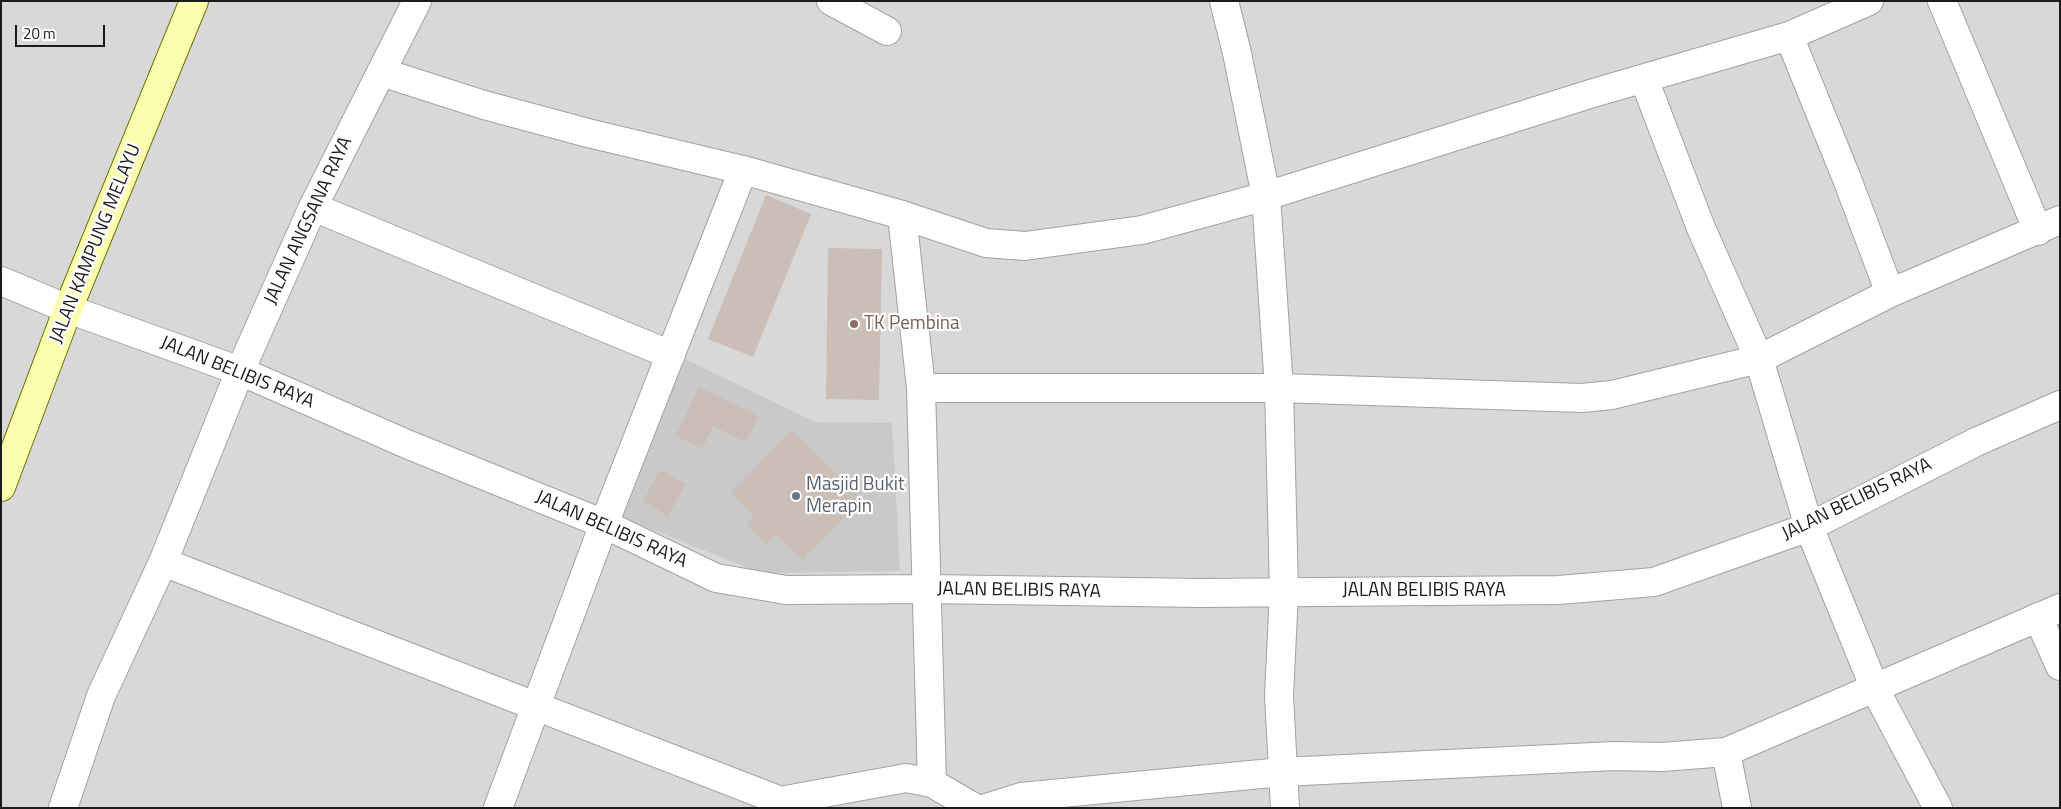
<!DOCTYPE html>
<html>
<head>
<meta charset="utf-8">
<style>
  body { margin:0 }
  #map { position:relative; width:2061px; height:809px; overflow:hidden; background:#eee8df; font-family:"Titillium Web",sans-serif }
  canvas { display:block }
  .frame { position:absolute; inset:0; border:2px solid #1b1b1b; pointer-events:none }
  .scale { position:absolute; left:15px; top:25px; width:90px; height:22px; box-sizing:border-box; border:2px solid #1b1b1b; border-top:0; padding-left:6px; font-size:15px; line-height:18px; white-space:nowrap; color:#1b1b1b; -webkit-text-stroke:4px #fff; paint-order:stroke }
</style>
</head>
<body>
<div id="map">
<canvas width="2061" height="809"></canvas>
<div class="frame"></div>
<div class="scale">20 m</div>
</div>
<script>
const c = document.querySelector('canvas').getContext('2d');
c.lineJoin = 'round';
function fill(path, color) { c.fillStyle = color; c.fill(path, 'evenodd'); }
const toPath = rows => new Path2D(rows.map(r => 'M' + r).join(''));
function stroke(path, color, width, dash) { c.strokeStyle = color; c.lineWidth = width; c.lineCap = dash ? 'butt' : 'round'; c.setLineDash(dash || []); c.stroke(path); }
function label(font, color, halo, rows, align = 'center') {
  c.font = font + ' "Titillium Web",sans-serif'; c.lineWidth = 4.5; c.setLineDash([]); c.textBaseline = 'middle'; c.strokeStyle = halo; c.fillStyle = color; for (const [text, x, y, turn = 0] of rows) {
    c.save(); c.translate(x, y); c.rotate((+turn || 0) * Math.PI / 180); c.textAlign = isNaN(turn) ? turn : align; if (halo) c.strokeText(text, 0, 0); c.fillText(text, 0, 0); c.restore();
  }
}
fill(toPath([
  [1,1,2060,1,2060,808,1,808]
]), '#d9d8d8');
fill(toPath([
  [685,359,815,422,892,423,900,571,760,573,619,516]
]), '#c9c9c9');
fill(toPath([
  [766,195,811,214,753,357,708,339],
  [828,248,882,249,879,400,826,399],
  [699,387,759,416,746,442,713,426,702,449,676,436],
  [791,430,862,499,803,560,776,534,766,544,746,525,754,516,731,493],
  [660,470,686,484,668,516,643,501]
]), '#cabeb6');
const street = toPath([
  [831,1,887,31],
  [1224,1,1237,53,1266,196,1279,388,1284,592,1279,696,1285,808],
  [1942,1,2038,231],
  [1789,36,1847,179,1890,293],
  [381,72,484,105,588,133,743,170,902,215,986,243,1025,246,1142,230,1266,196,1590,94,1789,36,1869,1],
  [1644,79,1701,228,1759,359,1809,527,1875,689,1938,808],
  [313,207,671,355],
  [902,215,921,388,932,783],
  [1,281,68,309,240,371,409,445,604,524,716,578,786,590,928,589,1200,593,1559,590,1654,582,1809,527,1976,442,2060,405],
  [921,388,1279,388,1582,398,1612,395,1759,359,1890,293,2060,220],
  [163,562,799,808],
  [2038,617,2060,666],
  [1726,752,2060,608],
  [780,801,906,778,932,783,975,808],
  [63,808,101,696,163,562,240,371,313,207,417,1],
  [498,808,604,524,743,170],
  [986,808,1021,797,1282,772,1614,756,1662,757,1726,752,1737,808]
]);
const secondary = toPath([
  [1,487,68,309,194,1]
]);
stroke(street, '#a2a2a2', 30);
stroke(secondary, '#6b7400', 30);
stroke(street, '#fff', 28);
stroke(secondary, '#fcfead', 28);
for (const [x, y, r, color] of [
  [854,324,5,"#8d6e63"],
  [796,496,5,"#6b7280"]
]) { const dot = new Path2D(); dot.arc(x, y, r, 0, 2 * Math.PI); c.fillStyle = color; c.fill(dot); stroke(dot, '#fff', 2); }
label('19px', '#1b1b1b', '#fff', [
  ["JALAN ANGSANA RAYA",309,221,-65],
  ["JALAN KAMPUNG MELAYU",96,244,-68],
  ["JALAN BELIBIS RAYA",237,373,22],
  ["JALAN BELIBIS RAYA",1857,500,-26],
  ["JALAN BELIBIS RAYA",611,530,24],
  ["JALAN BELIBIS RAYA",1019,591,1],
  ["JALAN BELIBIS RAYA",1424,591]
]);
label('19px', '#785e54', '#fff', [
  ["TK Pembina",864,324]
], 'left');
label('19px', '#5b616d', '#fff', [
  ["Masjid Bukit",806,485],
  ["Merapin",806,507]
], 'left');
</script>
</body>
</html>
